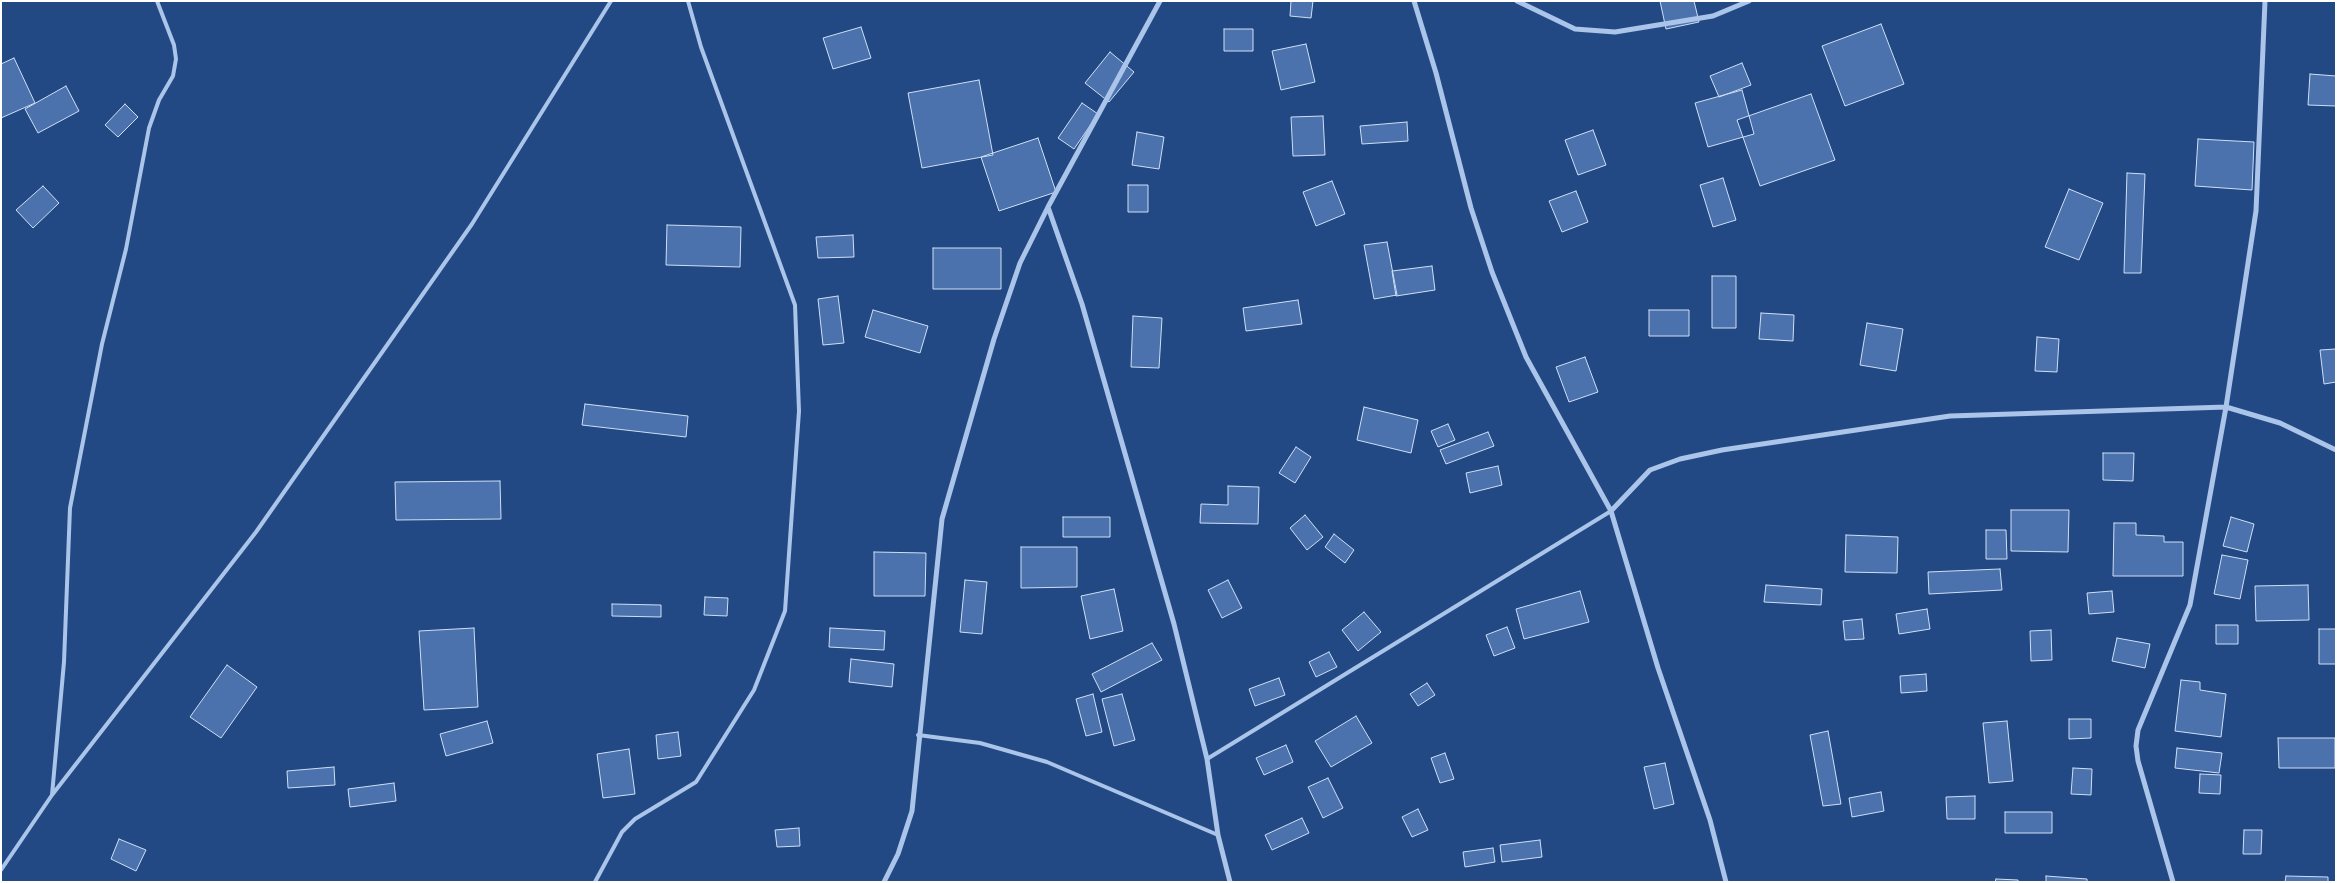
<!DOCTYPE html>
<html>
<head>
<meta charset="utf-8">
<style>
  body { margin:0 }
  #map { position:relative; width:2337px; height:883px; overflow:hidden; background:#224984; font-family:"Source Sans 3",sans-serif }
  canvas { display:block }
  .frame { position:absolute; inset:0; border:2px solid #fff; pointer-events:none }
</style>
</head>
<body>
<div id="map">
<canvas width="2337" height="883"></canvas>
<div class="frame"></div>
</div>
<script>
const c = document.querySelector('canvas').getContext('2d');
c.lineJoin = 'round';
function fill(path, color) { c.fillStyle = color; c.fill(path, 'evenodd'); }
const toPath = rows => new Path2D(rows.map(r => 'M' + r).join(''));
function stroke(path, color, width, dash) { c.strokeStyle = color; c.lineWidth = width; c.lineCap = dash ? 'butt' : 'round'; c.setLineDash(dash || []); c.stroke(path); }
const building = toPath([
  [1291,1,1313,1,1311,18,1290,16,1291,1],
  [1660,1,1694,1,1699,22,1666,29,1660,1],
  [1881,24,1904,84,1845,106,1822,46,1881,24],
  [861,27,871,58,833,69,823,38,861,27],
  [1224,29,1253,29,1253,51,1224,51,1224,29],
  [1306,44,1315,82,1281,90,1272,51,1306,44],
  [1110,52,1134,72,1109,102,1085,83,1110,52],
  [14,58,35,103,1,118,1,64,14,58],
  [1742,63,1751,85,1719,97,1710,76,1742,63],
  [2310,74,2336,76,2336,106,2308,105,2310,74],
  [979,80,993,155,922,168,908,93,979,80],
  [66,86,79,111,38,133,25,109,66,86],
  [1742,90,1754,134,1708,147,1695,103,1742,90],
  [1811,94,1835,160,1760,186,1737,120,1811,94],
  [1082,103,1098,114,1074,149,1058,138,1082,103],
  [125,104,138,117,118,137,105,125,125,104],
  [1323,116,1325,155,1293,156,1291,117,1323,116],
  [1407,122,1408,141,1362,144,1360,126,1407,122],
  [1593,130,1606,165,1578,175,1565,140,1593,130],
  [1137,132,1164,137,1159,169,1132,165,1137,132],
  [1038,138,1056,192,999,211,981,157,1038,138],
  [2198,139,2254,142,2252,190,2195,186,2198,139],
  [2127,173,2145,174,2141,273,2124,273,2127,173],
  [1723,178,1736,220,1713,227,1700,185,1723,178],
  [1332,181,1345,214,1316,226,1303,192,1332,181],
  [1128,185,1148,185,1148,212,1128,212,1128,185],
  [43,186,59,203,33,228,16,210,43,186],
  [2069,189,2103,203,2079,260,2045,247,2069,189],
  [1576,191,1588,222,1562,232,1549,201,1576,191],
  [667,225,741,227,740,267,666,265,667,225],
  [853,235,854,257,818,258,816,237,853,235],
  [1387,242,1397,295,1374,299,1364,245,1387,242],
  [933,248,1001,248,1001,289,933,289,933,248],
  [1432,266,1435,290,1396,296,1392,271,1432,266],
  [1712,276,1736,276,1736,328,1712,328,1712,276],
  [838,296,844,343,823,345,818,299,838,296],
  [1298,300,1302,324,1246,331,1243,308,1298,300],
  [873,310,928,326,920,353,865,337,873,310],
  [1649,310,1689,310,1689,336,1649,336,1649,310],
  [1761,313,1794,315,1793,341,1759,339,1761,313],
  [1133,316,1162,318,1159,368,1131,367,1133,316],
  [1867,323,1903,329,1896,371,1860,365,1867,323],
  [2037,337,2059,339,2057,372,2035,371,2037,337],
  [2336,349,2336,382,2324,384,2320,350,2336,349],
  [1585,357,1598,392,1569,402,1556,367,1585,357],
  [585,404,688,416,686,437,582,425,585,404],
  [1364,407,1418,420,1411,453,1357,440,1364,407],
  [1448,424,1455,440,1438,447,1431,431,1448,424],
  [1488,432,1494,446,1446,464,1440,450,1488,432],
  [1296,447,1311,457,1295,483,1279,473,1296,447],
  [2103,453,2134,453,2133,481,2103,480,2103,453],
  [1498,466,1502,485,1470,493,1466,473,1498,466],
  [500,481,501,519,396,520,395,482,500,481],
  [1228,486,1259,487,1258,524,1200,523,1201,504,1228,505,1228,486],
  [2011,510,2069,510,2068,552,2011,551,2011,510],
  [1305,515,1323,537,1307,550,1290,528,1305,515],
  [1063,517,1110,517,1110,537,1063,537,1063,517],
  [2231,517,2254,524,2247,552,2223,546,2231,517],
  [2114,523,2136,523,2136,535,2164,536,2164,542,2183,542,2183,576,2113,576,2114,523],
  [1986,530,2006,530,2007,559,1986,559,1986,530],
  [1334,534,1354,550,1345,563,1325,547,1334,534],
  [1846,535,1898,537,1897,573,1845,572,1846,535],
  [1021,547,1077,547,1077,587,1021,588,1021,547],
  [874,552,926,553,925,596,874,596,874,552],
  [2222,555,2248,560,2240,599,2214,594,2222,555],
  [2000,569,2002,590,1929,594,1928,572,2000,569],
  [965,580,987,582,982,634,960,632,965,580],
  [1228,580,1242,608,1222,618,1208,590,1228,580],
  [1766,585,1822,589,1821,605,1764,602,1766,585],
  [2308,585,2309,620,2256,621,2255,586,2308,585],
  [1114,589,1123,631,1090,639,1081,596,1114,589],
  [1580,591,1589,622,1524,639,1516,609,1580,591],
  [2112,591,2114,612,2089,614,2087,593,2112,591],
  [705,597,728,598,727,616,704,615,705,597],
  [612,604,661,605,661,617,612,616,612,604],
  [1927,609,1930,629,1899,634,1896,614,1927,609],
  [1364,612,1381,632,1358,651,1342,630,1364,612],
  [1862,619,1864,639,1845,640,1843,621,1862,619],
  [2216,625,2238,625,2238,644,2216,644,2216,625],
  [1507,627,1515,648,1494,656,1486,635,1507,627],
  [474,628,478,707,424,710,419,631,474,628],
  [830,628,885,631,884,650,829,647,830,628],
  [2319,629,2336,629,2336,664,2319,664,2319,629],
  [2051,630,2052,660,2031,661,2030,631,2051,630],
  [2117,638,2150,644,2145,668,2112,661,2117,638],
  [1152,643,1162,660,1101,692,1092,674,1152,643],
  [1329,652,1337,667,1316,677,1309,662,1329,652],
  [851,659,894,664,892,687,849,682,851,659],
  [227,665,257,687,221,738,190,717,227,665],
  [1926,674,1927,691,1901,693,1900,676,1926,674],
  [1279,678,1285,695,1255,706,1249,689,1279,678],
  [2181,680,2200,682,2200,690,2226,694,2221,737,2175,731,2181,680],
  [1427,683,1435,695,1418,706,1410,694,1427,683],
  [1093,694,1102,732,1086,736,1076,699,1093,694],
  [1122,694,1135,740,1114,746,1102,699,1122,694],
  [1356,716,1372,743,1331,767,1315,741,1356,716],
  [2069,719,2091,719,2091,738,2069,739,2069,719],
  [487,721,493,743,446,756,440,734,487,721],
  [2007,721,2013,781,1989,783,1983,723,2007,721],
  [1828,731,1841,804,1823,806,1810,735,1828,731],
  [678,732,681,756,658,759,656,735,678,732],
  [2278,738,2335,738,2335,768,2279,768,2278,738],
  [1286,745,1293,762,1264,775,1256,758,1286,745],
  [2177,748,2222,753,2219,773,2175,768,2177,748],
  [629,749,635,794,603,798,597,754,629,749],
  [1445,753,1454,779,1440,783,1431,758,1445,753],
  [1665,763,1674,804,1654,809,1644,767,1665,763],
  [334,767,335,785,288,788,287,771,334,767],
  [2073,768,2092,769,2091,795,2071,794,2073,768],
  [2200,774,2221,775,2220,794,2199,793,2200,774],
  [1328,778,1343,808,1323,818,1308,787,1328,778],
  [394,783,396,801,350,807,348,789,394,783],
  [1881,792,1884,811,1852,817,1849,798,1881,792],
  [1975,796,1975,819,1947,819,1946,797,1975,796],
  [1418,809,1428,830,1412,837,1402,817,1418,809],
  [2005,812,2052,812,2052,833,2005,833,2005,812],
  [1302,818,1309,833,1272,850,1265,835,1302,818],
  [799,828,800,846,777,847,775,830,799,828],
  [2244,830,2262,830,2261,854,2243,854,2244,830],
  [119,839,146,850,136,871,111,859,119,839],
  [1540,840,1542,857,1502,862,1500,845,1540,840],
  [1493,848,1495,862,1465,867,1463,852,1493,848],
  [2046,876,2087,879,2087,882,2046,882,2046,876],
  [2286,876,2328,877,2328,882,2285,882,2286,876],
  [1996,879,2018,880,2018,882,1995,882,1996,879]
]);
fill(building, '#4b72ac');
stroke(building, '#cfdff7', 1);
stroke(toPath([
  [918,735,980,743,1047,762,1218,835],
  [1207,759,1611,511],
  [52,795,64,662,70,508,102,344,126,249,149,128,159,100,173,76,176,59,174,45,157,1],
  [1,870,52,795,256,532,472,224,611,1],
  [595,882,622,832,635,819,696,782,754,690,785,611,799,411,795,305,701,47,688,1]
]), '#abc4e9', 4);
stroke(toPath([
  [1414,1,1436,73,1471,208,1492,272,1526,357,1611,511,1658,668,1710,820,1726,882],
  [1517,1,1575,29,1615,32,1713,16,1749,1],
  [1048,207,1082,304,1174,624,1207,759,1218,835,1230,882],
  [1611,511,1650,470,1680,459,1722,450,1950,416,2226,407,2280,423,2336,450],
  [884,882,898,854,912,811,942,519,994,339,1020,263,1048,207,1160,1],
  [2173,882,2138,761,2136,746,2138,730,2190,605,2226,407,2256,211,2265,1]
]), '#abc4e9', 5);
</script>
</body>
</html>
